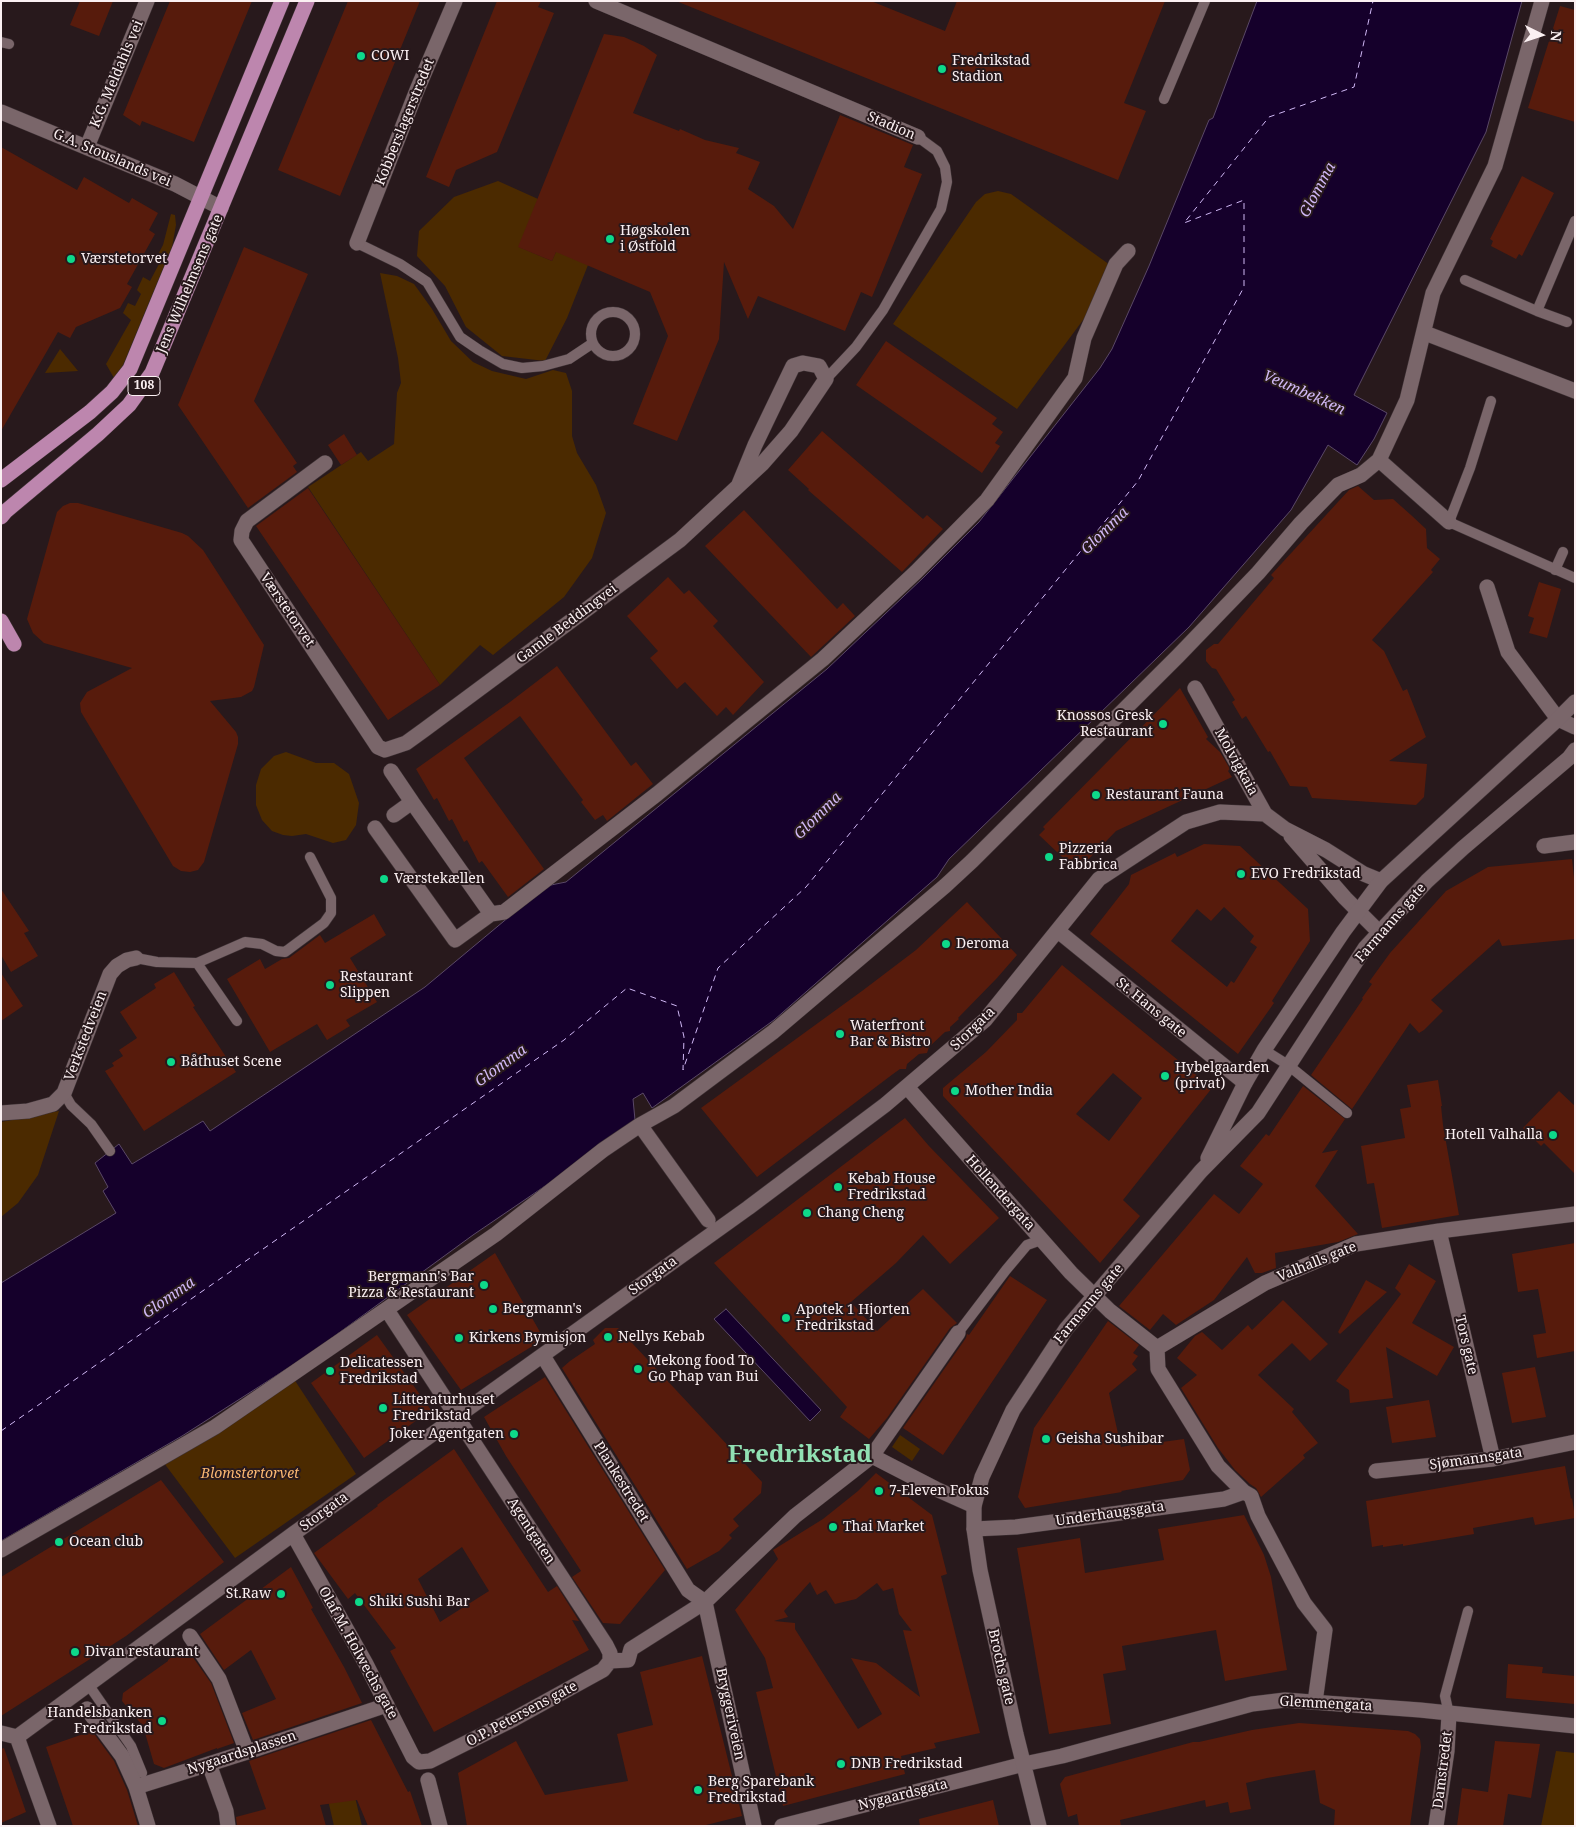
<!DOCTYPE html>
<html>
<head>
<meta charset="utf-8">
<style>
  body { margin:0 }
  #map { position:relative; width:1576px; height:1827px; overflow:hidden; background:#28191c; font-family:"Noto Serif",serif }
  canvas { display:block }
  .frame { position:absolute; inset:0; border:2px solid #fbf0f2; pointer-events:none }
  .north { position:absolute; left:1516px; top:10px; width:50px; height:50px; -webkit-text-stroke:4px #28191c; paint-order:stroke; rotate:94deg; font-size:14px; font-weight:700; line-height:20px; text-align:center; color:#fbf0f2 }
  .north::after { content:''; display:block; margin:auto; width:18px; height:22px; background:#fbf0f2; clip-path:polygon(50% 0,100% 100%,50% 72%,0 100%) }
</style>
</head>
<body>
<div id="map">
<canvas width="1576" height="1827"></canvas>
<div class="frame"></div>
<div class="north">N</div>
</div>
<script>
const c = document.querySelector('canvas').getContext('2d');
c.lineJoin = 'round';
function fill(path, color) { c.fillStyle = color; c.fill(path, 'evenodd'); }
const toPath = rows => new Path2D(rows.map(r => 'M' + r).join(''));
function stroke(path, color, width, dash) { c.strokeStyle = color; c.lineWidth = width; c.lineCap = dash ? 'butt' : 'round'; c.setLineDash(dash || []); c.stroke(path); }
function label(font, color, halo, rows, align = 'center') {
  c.font = font + ' "Noto Serif",serif'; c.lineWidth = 4; c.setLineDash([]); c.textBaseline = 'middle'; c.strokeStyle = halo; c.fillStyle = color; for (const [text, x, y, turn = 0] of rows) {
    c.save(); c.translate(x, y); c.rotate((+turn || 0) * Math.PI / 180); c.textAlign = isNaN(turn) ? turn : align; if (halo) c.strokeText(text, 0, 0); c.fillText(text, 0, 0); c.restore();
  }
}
fill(toPath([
  [498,181,538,199,519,247,552,261,558,247,588,265,567,318,545,361,502,356,466,327,445,286,417,256,419,231,454,197],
  [998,191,1011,194,1110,265,1086,316,1017,409,893,324,976,202,985,194],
  [171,214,175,215,176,225,172,247,123,365,114,378,106,364,131,320,123,313,128,303,135,306,141,294,137,290,143,277,150,281,159,264,154,262,163,245],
  [380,273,397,276,414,284,432,309,451,341,473,362,492,371,526,379,553,370,566,373,572,391,572,436,577,453,596,485,606,513,592,558,564,597,493,655,480,645,440,685,308,487,361,452,368,461,394,444,397,393,401,383,398,358],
  [60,349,74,366,78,371,45,373],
  [286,752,316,763,334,763,349,774,359,803,356,825,346,840,333,843,306,834,292,836,283,835,272,831,262,820,256,805,256,785,261,769,274,756],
  [59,1111,38,1175,18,1203,1,1217,1,1122],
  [292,1376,356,1474,235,1558,161,1459],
  [900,1435,920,1449,912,1461,892,1447],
  [1556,1751,1575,1753,1575,1826,1541,1826],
  [354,1793,362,1826,334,1826,328,1800]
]), '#4b2a00');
const water = toPath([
  [1257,1,1522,1,1486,132,1354,395,1387,413,1374,439,1357,465,1328,445,1291,510,1189,627,949,859,937,877,774,1020,652,1108,643,1093,633,1099,635,1120,598,1150,473,1235,310,1354,182,1436,1,1541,1,1283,116,1213,103,1191,108,1187,95,1163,119,1144,132,1164,203,1121,210,1131,425,987,546,886,566,882,827,669,923,578,979,522,1100,368,1112,349,1149,266,1209,120,1213,118,1257,1],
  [726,1309,821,1410,810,1421,714,1319,726,1309]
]);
fill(water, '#15002b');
stroke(water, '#5a4867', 1);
stroke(toPath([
  [1,1431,564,1040,627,988,677,1006,684,1037,683,1070,718,968,806,887,1138,481,1244,287,1244,200,1184,223,1269,117,1354,87,1373,1]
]), '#d0b8f5', 1, [6, 5]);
fill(toPath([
  [80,1,113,1,99,36,70,25],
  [170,1,252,1,194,142,142,121,140,126,123,115],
  [348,1,420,1,340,196,278,170],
  [497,1,541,1,538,7,554,13,497,152,456,170,449,187,426,177],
  [676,1,871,1,945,31,957,1,1165,1,1124,103,1146,111,1118,180],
  [1560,6,1575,10,1575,122,1528,108],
  [604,34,624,37,644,46,657,55,633,113,679,131,680,129,705,140,739,148,736,153,760,162,748,189,774,206,793,229,840,115,913,145,904,167,922,174,872,297,861,292,845,331,758,296,748,319,724,262,719,339,677,441,633,424,668,336,650,292,556,252,552,261,518,247],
  [1,147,77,190,84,177,129,203,132,198,158,213,149,230,155,234,127,284,132,287,120,308,76,327,70,338,58,332,1,431],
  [1522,176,1554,193,1522,256,1519,254,1516,259,1491,246,1493,241,1490,239],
  [244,247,308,274,254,401,297,463,293,466,297,472,248,508,178,405],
  [886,341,997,418,992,424,1003,432,995,443,1000,446,982,473,856,385],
  [822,431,923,519,927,515,943,529,902,572,808,490,809,489,788,470],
  [344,434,357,455,341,465,328,445],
  [1358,486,1374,500,1393,499,1411,515,1426,529,1427,548,1440,559,1431,570,1433,572,1372,640,1384,651,1403,691,1407,689,1426,737,1389,761,1427,764,1424,797,1416,805,1312,798,1307,787,1290,786,1270,751,1268,752,1246,716,1242,719,1232,702,1235,700,1216,669,1212,668,1206,661,1206,650,1214,644,1218,644,1274,578,1271,575,1349,490],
  [308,488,440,685,388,720,256,526],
  [70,503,78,503,103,510,182,533,188,536,203,550,264,645,254,687,252,691,241,697,210,701,236,732,238,737,238,744,204,862,198,870,190,872,181,871,173,866,81,712,80,703,87,692,132,668,44,643,33,633,27,619,57,512,63,506],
  [744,510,837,609,843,603,855,616,811,657,705,546],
  [668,577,684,594,689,590,718,621,713,626,764,682,733,715,726,707,717,716,685,682,677,689,650,658,658,651,627,616],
  [1539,582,1561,589,1547,638,1529,633,1534,618,1528,616],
  [557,666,631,766,636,762,653,784,607,821,603,815,595,820,581,802,583,800,520,716,464,758,544,869,508,897,482,861,479,863,467,840,464,842,452,819,449,821,437,798,434,800,416,769,510,702],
  [1180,688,1208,737,1206,739,1220,752,1230,769,1228,771,1232,777,1116,831,1077,871,1039,835,1045,829,1043,827],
  [1204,844,1240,846,1308,909,1310,941,1272,1001,1274,1003,1238,1054,1090,934,1129,884,1131,875,1175,853,1177,857],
  [1224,907,1254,936,1250,942,1257,947,1234,983,1231,981,1227,987,1171,941,1197,909,1211,921],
  [1572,859,1575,887,1575,939,1502,946,1499,939,1431,1000,1443,1011,1424,1030,1419,1033,1410,1023,1352,1109,1311,1075,1363,999,1362,998,1372,984,1369,982,1390,953,1446,891,1488,867],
  [1,889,29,931,24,933,38,956,11,972,1,955],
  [967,902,1017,955,997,978,958,1018,959,1019,950,1027,950,1031,945,1032,929,1047,927,1053,919,1054,907,1064,906,1069,900,1069,893,1074,757,1177,701,1108,862,991,916,950],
  [374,914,386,935,350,958,377,1002,346,1020,350,1026,327,1040,317,1024,270,1052,227,979,260,959,265,969,282,959,289,958,320,935,325,943],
  [1062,965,1212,1088,1123,1200,1140,1216,1100,1263,943,1096,943,1088,986,1052,1017,1020,1017,1013,1022,1013],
  [1113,1073,1142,1098,1109,1141,1076,1114],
  [174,972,195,1006,193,1007,236,1072,144,1131,105,1071,114,1066,112,1063,123,1056,119,1050,137,1038,120,1012,156,988,154,984],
  [1,973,23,1006,1,1021],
  [1438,1080,1442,1106,1441,1106,1443,1125,1459,1215,1382,1228,1374,1183,1367,1184,1361,1146,1405,1138,1400,1109,1411,1107,1407,1085],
  [1303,1086,1345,1119,1322,1153,1338,1150,1315,1186,1358,1234,1338,1242,1275,1253,1276,1268,1262,1273,1255,1273,1247,1257,1214,1300,1176,1325,1163,1314,1150,1330,1119,1306,1214,1194,1239,1214,1263,1184,1240,1166,1266,1134,1269,1136],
  [1559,1091,1575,1106,1575,1174,1544,1143,1541,1146,1523,1128],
  [905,1118,929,1146,999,1218,950,1264,923,1235,896,1263,851,1302,877,1331,923,1289,957,1323,950,1328,887,1418,869,1439,840,1417,847,1407,714,1263],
  [1575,1243,1575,1351,1537,1358,1533,1335,1546,1333,1538,1289,1518,1292,1512,1254],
  [495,1253,544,1339,461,1390,407,1315],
  [1409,1264,1436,1281,1412,1323,1454,1347,1437,1376,1386,1347,1393,1398,1350,1403,1349,1390,1336,1381,1401,1294,1395,1288],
  [1010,1276,1047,1300,943,1455,903,1428,966,1338,967,1334,969,1335],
  [1366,1280,1387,1292,1340,1334,1338,1332],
  [1283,1300,1328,1344,1310,1361,1292,1343,1258,1375,1294,1409,1292,1412,1318,1443,1303,1455,1305,1458,1261,1497,1256,1488,1250,1484,1235,1470,1218,1448,1181,1388,1197,1375,1177,1358,1195,1336,1202,1332,1222,1350,1248,1325,1252,1330],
  [1108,1321,1139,1345,1133,1353,1138,1356,1132,1364,1137,1370,1109,1393,1121,1447,1154,1441,1155,1443,1184,1439,1190,1470,1183,1480,1121,1491,1122,1492,1025,1508,1018,1497,1034,1428],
  [605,1328,618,1328,762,1482,761,1493,733,1519,739,1526,729,1535,732,1538,719,1551,687,1569,562,1368,570,1361,595,1344,593,1340],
  [377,1335,431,1410,364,1458,311,1383],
  [1535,1367,1546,1417,1512,1423,1502,1373],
  [545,1377,665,1570,620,1624,603,1623,572,1577,581,1571,506,1456,484,1417],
  [1429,1400,1436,1437,1392,1443,1386,1407],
  [454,1449,548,1592,557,1586,579,1621,572,1620,589,1650,434,1732,390,1651,396,1648,355,1593,348,1599,314,1553,378,1506,377,1505],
  [462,1547,489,1591,440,1622,418,1579],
  [1565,1466,1571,1499,1572,1498,1575,1518,1535,1525,1533,1517,1473,1528,1474,1534,1403,1546,1403,1544,1383,1547,1383,1545,1372,1547,1366,1501],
  [876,1473,932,1515,947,1574,941,1576,980,1733,934,1743,936,1748,901,1756,905,1774,783,1806,756,1692,773,1688,765,1658,735,1610,778,1559,773,1550,823,1519,858,1491],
  [810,1582,817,1595,826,1590,835,1604,856,1599,877,1583,883,1591,893,1588,899,1614,912,1631,903,1630,920,1697,876,1663,851,1658,882,1714,858,1729,795,1629,795,1623,774,1621,788,1617,784,1611],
  [161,1480,224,1562,126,1636,1,1716,1,1577],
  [1244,1515,1264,1555,1271,1577,1287,1670,1225,1681,1216,1630,1122,1646,1126,1670,1103,1674,1111,1724,1049,1734,1017,1548,1080,1538,1085,1573,1164,1560,1158,1529],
  [291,1567,313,1608,311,1609,344,1667,362,1703,253,1740,242,1713,276,1699,251,1650,224,1670,200,1634],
  [185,1646,211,1683,234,1743,217,1749,217,1748,164,1768,154,1764,143,1726,122,1701,123,1693,168,1661,168,1660],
  [702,1656,742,1816,702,1826,467,1826,458,1773,516,1741,545,1795,628,1781,617,1734,653,1725,640,1672],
  [1508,1664,1543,1667,1542,1673,1575,1676,1575,1704,1506,1698],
  [371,1720,408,1792,410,1791,422,1826,368,1826,357,1800,320,1805,326,1826,237,1826,236,1817,266,1809,249,1761],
  [1299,1723,1408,1731,1415,1734,1420,1739,1421,1747,1410,1826,1334,1826,1335,1810,1320,1803,1315,1770,1267,1778,1246,1783,1251,1809,1230,1813,1228,1802,1206,1807,1205,1800,1120,1820,1121,1826,1079,1826,1077,1814,1068,1817,1060,1784,1065,1777,1193,1742,1199,1742,1252,1730],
  [92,1731,114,1761,127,1790,138,1826,73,1826,46,1747],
  [1495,1741,1540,1744,1531,1798,1508,1794,1503,1826,1457,1826,1462,1788,1488,1792],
  [4,1748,26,1812,1,1823,1,1749],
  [993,1800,999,1826,920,1826,919,1819]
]), '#571b0c');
const lane = toPath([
  [1,42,9,44],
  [1164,99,1205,1],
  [357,243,400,264,427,282,460,337,479,350,503,364,522,368,543,366,569,359,593,343],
  [1465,280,1537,311,1567,322],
  [1537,311,1575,221],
  '591 334a22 22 0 1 1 44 0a22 22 0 1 1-44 0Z',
  [826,379,856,347,883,310,941,209,947,182,945,167,937,151,918,137],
  [1491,401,1470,468,1449,522,1575,578],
  [1555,570,1563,552],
  [136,958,157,962,197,963,245,942,262,944,276,951,285,952,324,923,331,913,331,898,310,857],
  [197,963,237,1021],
  [1264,1050,1288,1065,1347,1113],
  [64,1093,71,1105,91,1124,110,1151],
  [958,1333,1006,1270,1027,1245,1041,1240],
  [88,1684,131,1746,142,1773],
  [1449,1714,1445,1696,1468,1611]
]);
const street = toPath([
  [596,1,918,137],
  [87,147,147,1],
  [357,243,417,90,455,1],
  [1425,333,1575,391],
  [1379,460,1449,522],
  [325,463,247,521,242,531,241,540,378,747,385,750,406,743,424,730,680,540,762,464,791,431,826,379,819,366,803,363,793,366,755,445,739,484],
  [1487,587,1508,652,1558,719,1575,727],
  [1195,688,1265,814,1285,829,1326,850,1364,874,1381,881],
  [391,771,412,802],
  [394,815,412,802,491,914,504,912,657,794,823,659,916,572,987,500,1075,378,1084,338,1116,264,1128,251],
  [375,828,455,940,491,914],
  [1291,836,1345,898,1379,932],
  [1544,846,1575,842],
  [1058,931,1245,1083],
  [907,1087,1071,1273,1110,1311,1157,1348],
  [1,1113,28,1111,53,1104,64,1093,110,974,117,966,127,960,136,958],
  [640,1125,708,1220],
  [1439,1231,1493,1459],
  [1157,1348,1265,1283,1356,1244,1439,1231,1575,1214],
  [1157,1348,1158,1369,1218,1466,1244,1492,1251,1496,1258,1516,1304,1603,1325,1630,1315,1702],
  [543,1356,688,1590,705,1602],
  [872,1456,936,1489,974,1506],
  [1376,1471,1493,1459,1575,1442],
  [974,1529,1016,1527,1224,1499,1244,1492],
  [293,1534,366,1664,413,1757,419,1762,430,1761,514,1719,603,1670,610,1661,610,1653,606,1645,387,1310],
  [1,1550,215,1427,496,1234,603,1150,640,1125,674,1106,773,1032,945,886,972,861,1178,656,1258,573,1301,523,1338,485,1361,475,1379,460,1407,400,1433,293,1495,166,1542,1],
  [705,1602,754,1826],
  [190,1636,219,1679,247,1752],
  [610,1661,628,1660,631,1649,705,1602,795,1516,872,1456,958,1333],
  [87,1709,122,1756,136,1787],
  [1,1733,17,1737],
  [17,1737,293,1534,748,1208,885,1105,985,1020,1099,879,1186,822,1220,812,1265,814],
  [17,1737,49,1826],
  [209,1764,226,1811,228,1826],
  [428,1780,440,1826],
  [148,1826,136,1787,247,1752,387,1705],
  [782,1826,1024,1764],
  [1436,1826,1447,1751,1449,1714]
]);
const secondary = toPath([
  [1,112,175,184,221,208],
  [1208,1158,1245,1083,1264,1050,1343,932,1381,881,1558,719,1575,702],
  [1024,1764,1062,1756,1252,1704,1285,1700,1420,1710,1575,1726],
  [1039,1826,1016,1734,980,1570,974,1529,974,1506,982,1477,1013,1410,1066,1329,1201,1171,1258,1113,1365,948,1427,881,1463,848,1569,758,1575,750]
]);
const primary = toPath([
  [1,480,90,412,112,392,130,369,282,1],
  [1,517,6,511,98,434,129,405,152,373,307,1],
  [1,621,14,644]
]);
stroke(lane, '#3f3336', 11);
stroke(street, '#3f3336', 16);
stroke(secondary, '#3f3336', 16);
stroke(primary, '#3f3336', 16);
stroke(lane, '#7a666a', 10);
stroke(street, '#7a666a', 15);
stroke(secondary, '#7a666a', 15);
stroke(primary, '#bd86ae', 15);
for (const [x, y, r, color] of [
  [361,56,5,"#0dd98a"],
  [942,69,5,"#0dd98a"],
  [610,239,5,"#0dd98a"],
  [71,259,5,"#0dd98a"],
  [1163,724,5,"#0dd98a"],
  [1096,795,5,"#0dd98a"],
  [1049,857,5,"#0dd98a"],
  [1241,874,5,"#0dd98a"],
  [384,879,5,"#0dd98a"],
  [946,944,5,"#0dd98a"],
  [330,985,5,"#0dd98a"],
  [840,1034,5,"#0dd98a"],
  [171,1062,5,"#0dd98a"],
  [1165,1076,5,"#0dd98a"],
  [955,1091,5,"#0dd98a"],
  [1553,1135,5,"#0dd98a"],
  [838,1187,5,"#0dd98a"],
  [807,1213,5,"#0dd98a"],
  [484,1285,5,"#0dd98a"],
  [493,1309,5,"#0dd98a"],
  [786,1318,5,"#0dd98a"],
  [608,1337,5,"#0dd98a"],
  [459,1338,5,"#0dd98a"],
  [638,1369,5,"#0dd98a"],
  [330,1371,5,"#0dd98a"],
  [383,1408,5,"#0dd98a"],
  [514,1434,5,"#0dd98a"],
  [1046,1439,5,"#0dd98a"],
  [879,1491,5,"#0dd98a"],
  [833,1527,5,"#0dd98a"],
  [59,1542,5,"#0dd98a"],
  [281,1594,5,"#0dd98a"],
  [359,1602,5,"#0dd98a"],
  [75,1652,5,"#0dd98a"],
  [162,1721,5,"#0dd98a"],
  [841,1764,5,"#0dd98a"],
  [698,1790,5,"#0dd98a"]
]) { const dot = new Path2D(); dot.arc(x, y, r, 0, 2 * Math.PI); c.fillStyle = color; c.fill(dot); stroke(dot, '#28191c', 2); }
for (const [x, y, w] of [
  [144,386,32]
]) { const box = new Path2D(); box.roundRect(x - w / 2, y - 9.5, w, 19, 4); c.fillStyle = '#28191c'; c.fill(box); stroke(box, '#fbf0f2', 1); }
label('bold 12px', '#fbf0f2', null, [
  ["108",144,386]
]);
label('14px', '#fbf0f2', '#28191c', [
  ["COWI",371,56],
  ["Fredrikstad",952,61],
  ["Stadion",952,77],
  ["Høgskolen",620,231],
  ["i Østfold",620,247],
  ["Værstetorvet",81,259],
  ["Knossos Gresk",1153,716,"right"],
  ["Restaurant",1153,732,"right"],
  ["Restaurant Fauna",1106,795],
  ["Pizzeria",1059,849],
  ["Fabbrica",1059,865],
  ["EVO Fredrikstad",1251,874],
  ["Værstekællen",394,879],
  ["Deroma",956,944],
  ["Restaurant",340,977],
  ["Slippen",340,993],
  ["Waterfront",850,1026],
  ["Bar & Bistro",850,1042],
  ["Båthuset Scene",181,1062],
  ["Hybelgaarden",1175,1068],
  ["(privat)",1175,1084],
  ["Mother India",965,1091],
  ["Hotell Valhalla",1543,1135,"right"],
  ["Kebab House",848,1179],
  ["Fredrikstad",848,1195],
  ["Chang Cheng",817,1213],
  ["Bergmann's Bar",474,1277,"right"],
  ["Pizza & Restaurant",474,1293,"right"],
  ["Bergmann's",503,1309],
  ["Apotek 1 Hjorten",796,1310],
  ["Fredrikstad",796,1326],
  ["Nellys Kebab",618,1337],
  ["Kirkens Bymisjon",469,1338],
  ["Mekong food To",648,1361],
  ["Go Phap van Bui",648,1377],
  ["Delicatessen",340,1363],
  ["Fredrikstad",340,1379],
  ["Litteraturhuset",393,1400],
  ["Fredrikstad",393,1416],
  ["Joker Agentgaten",504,1434,"right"],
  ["Geisha Sushibar",1056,1439],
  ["7-Eleven Fokus",889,1491],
  ["Thai Market",843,1527],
  ["Ocean club",69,1542],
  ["St.Raw",271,1594,"right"],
  ["Shiki Sushi Bar",369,1602],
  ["Divan restaurant",85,1652],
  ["Handelsbanken",152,1713,"right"],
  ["Fredrikstad",152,1729,"right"],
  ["DNB Fredrikstad",851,1764],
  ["Berg Sparebank",708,1782],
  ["Fredrikstad",708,1798]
], 'left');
label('14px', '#fbf0f2', '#28191c', [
  ["K.G. Meldahls vei",117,74,-67],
  ["Kobberslagerstredet",405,122,-68],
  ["Stadion",891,126,23],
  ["G.A. Stouslands vei",112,158,23],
  ["Jens Wilhelmsens gate",190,284,-67],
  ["Værstetorvet",287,610,56],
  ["Gamle Beddingvei",567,624,-37],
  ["Molvigkaia",1236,762,61],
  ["Farmanns gate",1391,923,-49],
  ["St. Hans gate",1151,1008,39],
  ["Storgata",973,1029,-44],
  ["Verkstedveien",86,1036,-69],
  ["Hollendergata",1000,1193,48],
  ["Valhalls gate",1317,1262,-22],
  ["Storgata",653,1276,-36],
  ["Farmanns gate",1089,1304,-50],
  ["Tors gate",1466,1345,77],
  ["Sjømannsgata",1476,1459,-8],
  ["Plankestredet",621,1482,58],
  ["Storgata",324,1512,-36],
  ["Underhaugsgata",1110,1514,-8],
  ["Agentgaten",531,1531,57],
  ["Olaf M. Holwechs gate",358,1653,61],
  ["Brochs gate",1001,1667,77],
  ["Glemmengata",1326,1704,3],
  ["O.P. Petersens gate",522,1714,-28],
  ["Bryggeriveien",730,1714,78],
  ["Nygaardsplassen",242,1753,-18],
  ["Damstredet",1443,1770,-83],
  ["Nygaardsgata",903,1795,-14]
]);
label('italic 14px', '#fbb872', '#28191c', [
  ["Blomstertorvet",250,1474]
]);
label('italic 15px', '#d0b8f5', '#28191c', [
  ["Glomma",1318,190,-62],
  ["Veumbekken",1304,393,24],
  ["Glomma",1105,531,-45],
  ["Glomma",818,816,-45],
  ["Glomma",501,1066,-36],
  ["Glomma",169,1298,-35]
]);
label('bold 24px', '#91e0b3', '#28191c', [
  ["Fredrikstad",800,1455]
]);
</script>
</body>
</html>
